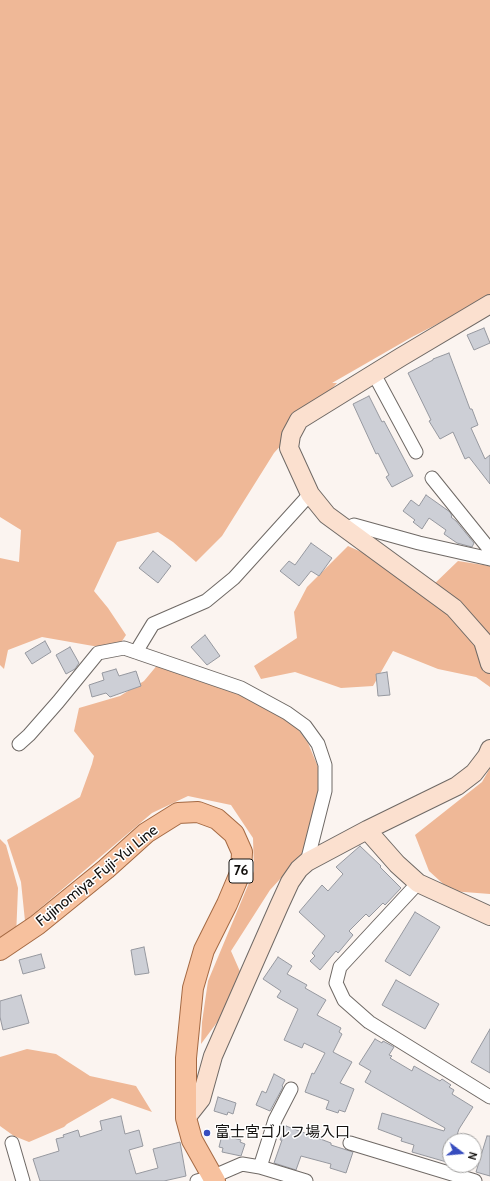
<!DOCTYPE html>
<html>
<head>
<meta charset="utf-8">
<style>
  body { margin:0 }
  #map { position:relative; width:490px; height:1181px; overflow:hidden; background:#fbf4f0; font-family:Cabin,sans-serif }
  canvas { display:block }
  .north { position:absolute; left:442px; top:1133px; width:40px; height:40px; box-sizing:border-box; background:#fff; border:1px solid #a1a09f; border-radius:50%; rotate:106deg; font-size:11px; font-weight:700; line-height:16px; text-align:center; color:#141210 }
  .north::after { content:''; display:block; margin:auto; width:14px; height:18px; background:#374dbf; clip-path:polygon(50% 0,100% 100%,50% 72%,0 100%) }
</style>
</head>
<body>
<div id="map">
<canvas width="490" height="1181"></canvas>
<div class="north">N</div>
</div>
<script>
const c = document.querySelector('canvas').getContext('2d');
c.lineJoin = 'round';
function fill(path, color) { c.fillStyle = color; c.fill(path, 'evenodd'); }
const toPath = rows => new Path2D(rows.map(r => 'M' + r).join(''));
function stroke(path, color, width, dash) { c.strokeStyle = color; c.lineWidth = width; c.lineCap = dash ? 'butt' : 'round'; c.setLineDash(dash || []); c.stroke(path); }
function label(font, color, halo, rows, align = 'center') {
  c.font = font + ' Cabin,"Noto Sans JP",sans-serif'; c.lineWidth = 3; c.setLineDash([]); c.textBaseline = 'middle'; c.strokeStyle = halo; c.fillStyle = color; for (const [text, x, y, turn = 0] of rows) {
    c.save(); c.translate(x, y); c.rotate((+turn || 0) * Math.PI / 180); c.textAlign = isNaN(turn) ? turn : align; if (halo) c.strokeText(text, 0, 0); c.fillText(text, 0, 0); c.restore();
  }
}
fill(toPath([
  [0,0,490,0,490,297,412,337,332,383,337,383,274,453,222,536,196,562,173,542,158,532,117,542,94,591,108,608,126,635,116,650,42,637,8,650,4,669,0,665,0,558,19,562,21,530,0,517],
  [348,546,377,559,431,587,458,561,490,566,490,687,476,677,438,669,393,651,373,686,341,688,295,672,261,679,254,666,297,638,294,612,307,587],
  [159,663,208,679,290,718,308,743,321,774,317,810,306,851,270,890,231,951,242,976,224,1013,201,1044,202,1022,208,981,254,871,253,838,231,805,188,796,152,813,25,921,21,882,7,840,80,797,92,764,94,756,74,731,79,708,120,696,144,681],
  [490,768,490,894,451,891,429,871,415,835,482,782],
  [0,839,6,845,18,888,16,937,0,949],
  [27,1049,56,1054,90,1076,136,1086,152,1112,112,1098,67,1124,64,1127,29,1142,14,1136,0,1126,0,1057]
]), '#efb897');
const building = toPath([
  [484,328,490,343,474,350,467,335,484,328],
  [449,353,470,409,472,409,478,425,471,428,485,459,490,455,490,484,469,457,465,459,453,432,440,439,429,421,431,420,408,373,433,360,433,359,449,353],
  [369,396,382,422,384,421,413,476,392,487,386,477,389,475,378,453,376,454,353,404,369,396],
  [426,495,450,512,452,516,451,517,456,521,474,543,472,547,457,543,444,534,446,530,429,518,422,529,413,522,415,520,403,511,411,500,419,506,426,495],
  [311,543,332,558,319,576,311,571,299,586,280,571,289,561,295,565,311,543],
  [153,551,171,566,158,583,139,568,153,551],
  [205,635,220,656,207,665,191,647,205,635],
  [45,641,51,652,32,664,25,653,45,641],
  [70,647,79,663,75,669,66,674,56,655,70,647],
  [116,669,119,676,136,671,141,686,110,697,106,693,92,697,89,685,104,680,102,673,116,669],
  [387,672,390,695,378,696,376,674,387,672],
  [360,846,381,866,380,867,401,888,385,905,383,903,369,917,366,914,349,931,353,935,338,953,336,951,320,970,310,961,315,956,312,953,325,936,299,912,322,885,328,891,343,874,336,867,360,846],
  [415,912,440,927,410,976,385,961,415,912],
  [144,947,149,973,135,975,131,950,144,947],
  [41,954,45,968,23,974,19,960,41,954],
  [278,957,292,966,287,974,307,985,305,988,326,1000,317,1015,341,1028,339,1032,342,1034,333,1052,352,1062,340,1083,354,1089,345,1112,339,1110,338,1113,326,1109,329,1101,305,1092,312,1073,314,1074,325,1053,304,1043,302,1048,284,1040,298,1009,277,997,281,991,263,979,278,957],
  [396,980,439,1004,425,1029,382,1005,396,980],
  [21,995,29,1023,3,1030,0,1017,0,1001,21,995],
  [490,1029,490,1073,471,1062,490,1029],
  [375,1039,382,1043,383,1041,394,1047,389,1055,392,1056,390,1058,412,1071,414,1066,440,1081,442,1079,451,1085,449,1087,454,1090,452,1094,473,1107,459,1129,455,1141,450,1141,450,1163,412,1152,414,1145,401,1141,402,1138,378,1129,382,1113,444,1131,445,1128,365,1082,371,1071,359,1064,375,1039],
  [274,1074,285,1080,282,1086,283,1087,270,1111,256,1105,262,1091,266,1093,274,1074],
  [218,1097,236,1103,233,1114,228,1112,227,1115,214,1111,218,1097],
  [121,1116,125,1134,139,1130,143,1146,129,1150,136,1174,158,1168,153,1149,180,1142,186,1176,164,1181,40,1181,33,1159,59,1151,56,1139,64,1137,63,1135,78,1130,80,1137,102,1130,100,1121,121,1116],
  [286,1126,331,1143,331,1145,353,1152,346,1173,330,1168,331,1164,301,1156,296,1170,274,1163,282,1140,280,1140,286,1126],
  [222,1135,241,1140,240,1142,245,1144,241,1156,222,1152,223,1148,219,1147,222,1135],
  [487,1136,490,1136,490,1176,476,1172,487,1136]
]);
fill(building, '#cdcfd6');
stroke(building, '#96989f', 1);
const street = toPath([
  [374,374,416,452],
  [432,478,490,550],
  [345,529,354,525,419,543,490,559],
  [136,652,153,624,206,601,234,578,310,494],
  [19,744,29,735,58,702,98,653,124,648,241,688,287,713,305,726,318,744,325,765,325,791,307,862],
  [418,883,340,967,336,983,344,1000,369,1022,490,1097],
  [12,1143,23,1181],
  [350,1143,475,1181],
  [260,1167,275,1120,291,1089],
  [197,1181,212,1177,242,1164,260,1167,306,1181]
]);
const secondary = toPath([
  [490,304,401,357,299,420,291,435,289,448,310,494,327,515,454,608,483,641,490,664],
  [367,830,397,864,418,883,490,916],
  [186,1118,201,1099,213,1056,279,906,290,882,299,869,307,862,367,830,457,786,474,773,487,756,490,749]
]);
const primary = toPath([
  [0,950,37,925,106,869,146,833,178,813,198,812,217,819,234,834,242,852,241,871,227,904,204,950,193,988,186,1058,186,1118,192,1140,215,1181]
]);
stroke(street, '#6f6965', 15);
stroke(secondary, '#6f6965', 20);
stroke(primary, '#a46943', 22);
stroke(street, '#fff', 13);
stroke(secondary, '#fbe0cf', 18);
stroke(primary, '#f7c19e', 20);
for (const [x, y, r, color] of [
  [207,1133,4,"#374dbf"]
]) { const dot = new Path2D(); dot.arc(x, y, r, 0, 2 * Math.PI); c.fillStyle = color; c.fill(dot); stroke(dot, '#fff', 1.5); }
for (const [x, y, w] of [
  [241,871,24]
]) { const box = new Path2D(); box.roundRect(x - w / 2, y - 12, w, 24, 3); c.fillStyle = '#fff'; c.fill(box); stroke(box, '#141210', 1); }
label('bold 14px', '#141210', null, [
  ["76",241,871]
]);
label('15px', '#141210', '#fff', [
  ["Fujinomiya-Fuji-Yui Line",97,876,-39]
]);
label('15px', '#141210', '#fff', [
  ["富士宮ゴルフ場入口",215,1133]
], 'left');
</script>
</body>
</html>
